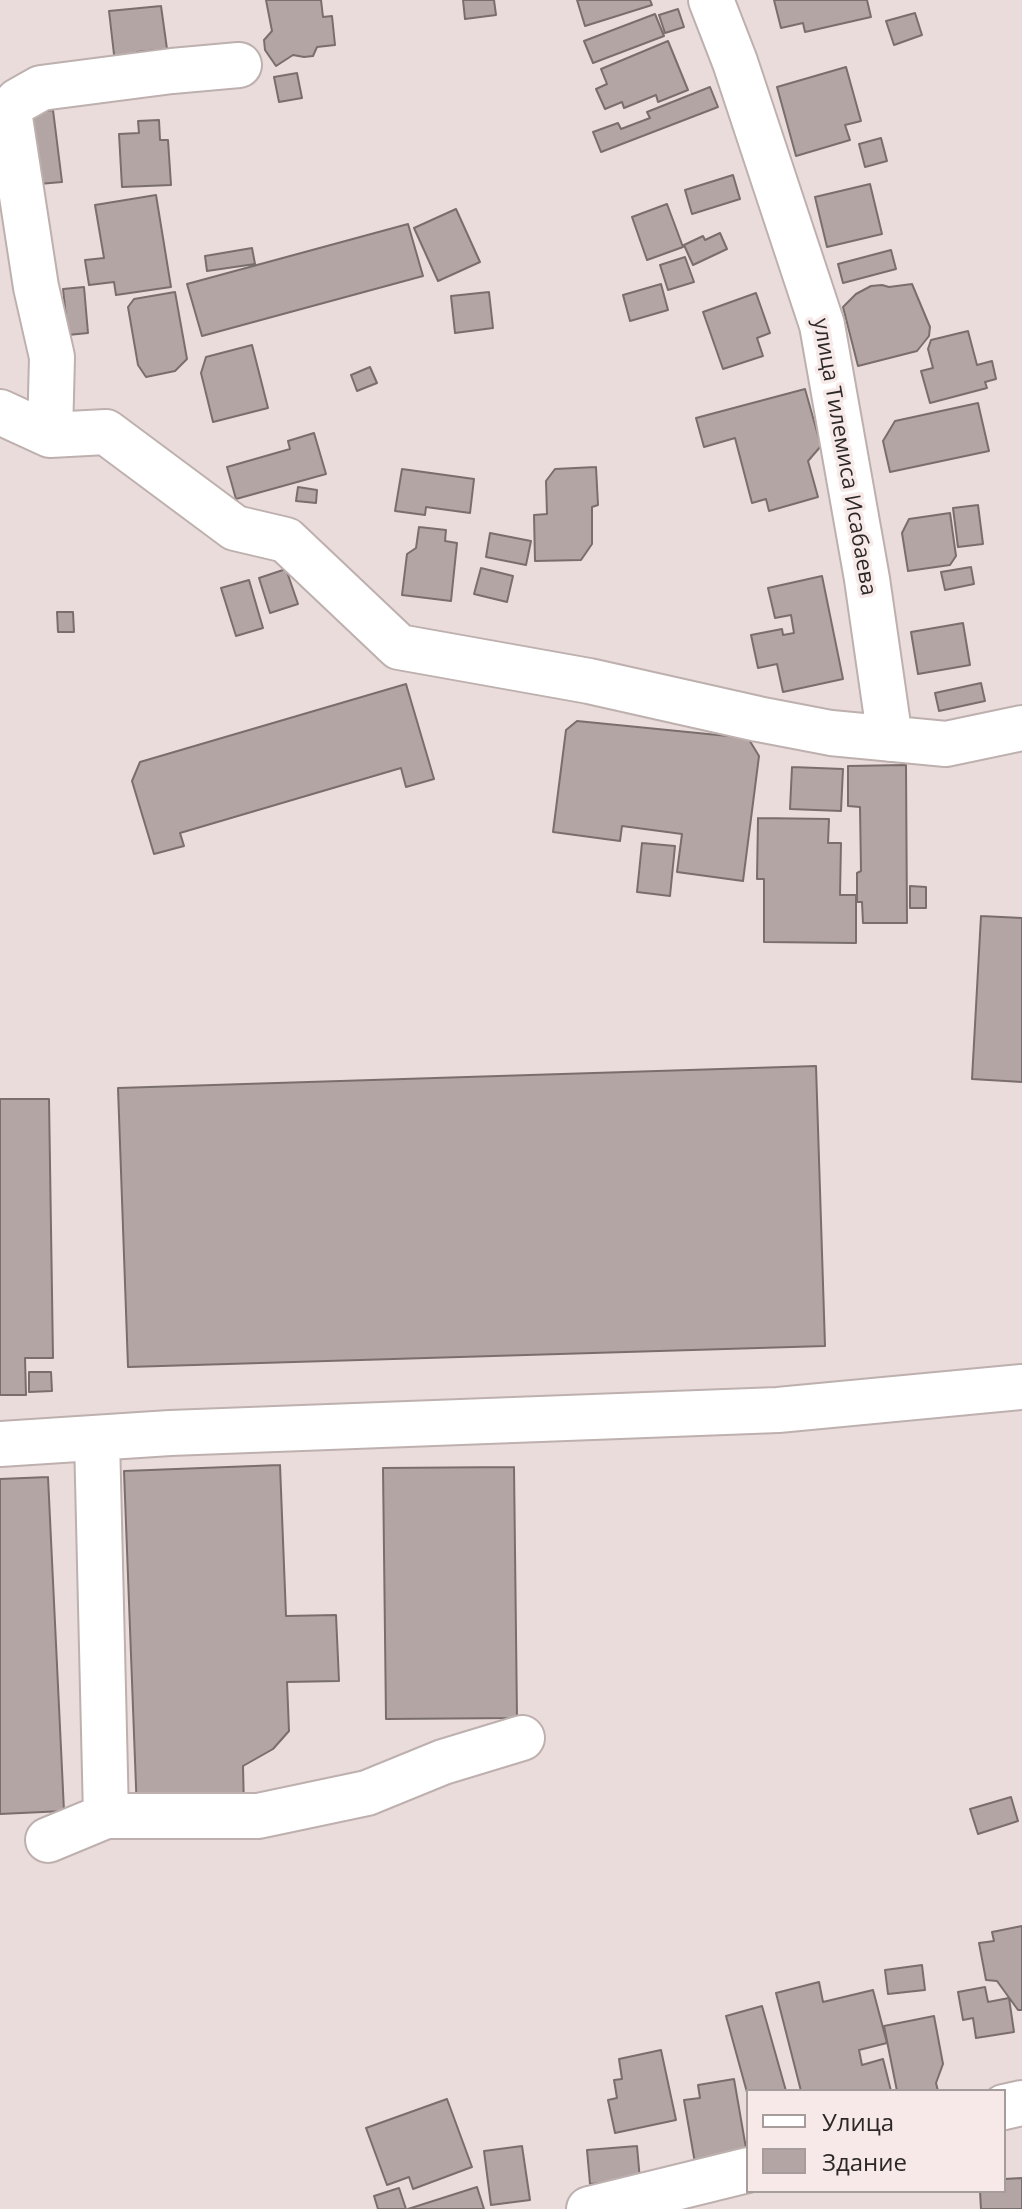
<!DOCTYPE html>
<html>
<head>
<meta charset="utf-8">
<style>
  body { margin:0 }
  #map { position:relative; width:1022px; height:2209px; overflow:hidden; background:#e9dcda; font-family:"Open Sans",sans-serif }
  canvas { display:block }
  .legend { position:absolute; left:746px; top:2089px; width:260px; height:104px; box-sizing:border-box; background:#f6e9e7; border:2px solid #a69c9b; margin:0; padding:10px 14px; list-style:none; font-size:24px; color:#2d2828 }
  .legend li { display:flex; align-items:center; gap:16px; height:40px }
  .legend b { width:40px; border:2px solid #a69c9b }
</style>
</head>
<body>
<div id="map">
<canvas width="1022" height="2209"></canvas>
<ul class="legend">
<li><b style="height:10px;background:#fff"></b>Улица</li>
<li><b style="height:22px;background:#b2a5a3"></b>Здание</li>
</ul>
</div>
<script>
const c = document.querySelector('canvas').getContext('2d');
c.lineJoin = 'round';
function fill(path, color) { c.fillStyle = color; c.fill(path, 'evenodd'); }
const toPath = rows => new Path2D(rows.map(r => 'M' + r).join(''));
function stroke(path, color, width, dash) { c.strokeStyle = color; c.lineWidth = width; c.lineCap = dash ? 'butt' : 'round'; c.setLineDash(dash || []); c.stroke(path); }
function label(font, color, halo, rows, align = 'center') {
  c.font = font + ' "Open Sans",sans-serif'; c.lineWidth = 7; c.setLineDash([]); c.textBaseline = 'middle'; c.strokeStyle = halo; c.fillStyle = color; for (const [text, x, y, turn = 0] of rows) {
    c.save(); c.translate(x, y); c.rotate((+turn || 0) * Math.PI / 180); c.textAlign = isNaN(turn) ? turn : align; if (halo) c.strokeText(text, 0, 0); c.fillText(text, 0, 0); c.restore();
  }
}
const building = toPath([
  [266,0,321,0,323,17,332,16,335,45,317,47,313,56,304,57,293,55,276,66,265,50,264,40,272,31,266,0],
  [463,0,494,0,496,15,465,19,463,0],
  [577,0,650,0,652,5,585,26,577,0],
  [774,0,867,0,871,17,805,32,803,23,781,28,774,0],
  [161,6,167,49,137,52,138,60,115,63,109,11,161,6],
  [678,9,684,27,665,33,659,15,678,9],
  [915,13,922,35,894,45,886,21,915,13],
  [655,14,664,36,593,63,584,41,655,14],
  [668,41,688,90,658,102,656,95,624,108,622,102,605,109,596,89,607,84,601,69,668,41],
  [846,67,861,121,845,125,850,140,796,156,777,87,846,67],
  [297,73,302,98,279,102,274,77,297,73],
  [710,87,718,107,601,152,593,132,618,123,621,129,650,118,647,112,710,87],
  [53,110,62,182,39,184,30,113,53,110],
  [159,120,160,140,168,140,171,185,122,187,119,134,139,133,138,121,159,120],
  [881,138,887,161,865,167,859,144,881,138],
  [733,175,740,199,692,214,685,190,733,175],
  [870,184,882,234,827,247,815,197,870,184],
  [156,195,171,287,116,295,114,282,89,285,85,260,104,258,95,205,156,195],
  [667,204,683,247,647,260,632,217,667,204],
  [456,209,480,262,438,281,414,228,456,209],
  [408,224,423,276,202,336,187,284,408,224],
  [720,233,727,249,693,265,684,245,703,236,705,240,720,233],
  [252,248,255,264,207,271,205,256,252,248],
  [891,250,896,269,843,283,838,264,891,250],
  [685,257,694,282,668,290,660,265,685,257],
  [661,284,668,310,630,321,623,295,661,284],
  [912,284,930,327,929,336,917,351,858,366,843,307,856,294,871,286,882,285,889,287,912,284],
  [84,287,88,333,68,335,63,289,84,287],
  [175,292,187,359,175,371,146,377,138,365,128,307,134,299,175,292],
  [489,292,493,328,455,333,451,296,489,292],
  [756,293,770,333,757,338,763,356,723,369,703,312,756,293],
  [968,331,977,365,992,361,996,379,985,382,987,388,930,403,921,371,933,368,928,349,931,340,968,331],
  [252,345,268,408,213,422,201,373,206,357,252,345],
  [370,367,377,383,357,391,351,375,370,367],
  [805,389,821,446,808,461,818,497,769,511,766,499,752,503,735,438,704,447,696,418,805,389],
  [978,403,989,451,890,472,883,441,895,421,978,403],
  [314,433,326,474,236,499,227,467,290,449,288,441,314,433],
  [596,467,598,505,592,507,592,544,581,560,535,561,534,515,547,514,546,481,555,469,596,467],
  [402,469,474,479,470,513,426,507,425,515,395,511,402,469],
  [298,487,317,490,316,503,296,501,298,487],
  [978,505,983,544,958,547,953,508,978,505],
  [950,513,956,556,950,565,908,571,902,533,909,519,950,513],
  [419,527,446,530,445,541,457,543,451,601,402,595,407,554,416,548,419,527],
  [490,533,531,541,526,565,486,557,490,533],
  [971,567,974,584,945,590,941,572,971,567],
  [481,568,513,576,507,602,474,594,481,568],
  [286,569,298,604,270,613,259,578,286,569],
  [822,576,843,679,783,692,777,664,758,668,751,635,782,629,783,635,794,633,791,615,775,618,768,588,822,576],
  [249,580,263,628,236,636,221,588,249,580],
  [57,612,73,612,74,632,58,632,57,612],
  [963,623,970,665,918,674,911,632,963,623],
  [981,683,985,701,939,711,935,693,981,683],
  [406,684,434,779,406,787,401,768,180,833,184,846,154,854,132,781,140,762,406,684],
  [577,721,748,738,759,756,743,881,677,872,682,834,622,826,620,841,553,832,566,730,577,721],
  [906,765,907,923,863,923,862,902,857,902,857,873,861,871,860,807,848,806,848,766,906,765],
  [792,767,843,769,841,811,790,809,792,767],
  [758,818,829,819,828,843,841,843,840,895,856,895,856,943,764,942,764,879,757,879,758,818],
  [642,843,675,846,670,896,637,892,642,843],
  [910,886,926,887,926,908,910,908,910,886],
  [981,916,1022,918,1022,1082,972,1079,981,916],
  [816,1066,825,1346,128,1367,118,1088,816,1066],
  [0,1099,49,1099,53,1358,25,1358,26,1395,0,1395,0,1099],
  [29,1372,51,1372,52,1391,29,1392,29,1372],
  [280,1465,286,1616,336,1615,339,1681,287,1682,289,1731,273,1749,243,1766,244,1809,137,1813,124,1471,280,1465],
  [514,1467,517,1718,386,1719,383,1468,514,1467],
  [48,1477,64,1811,0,1814,0,1479,48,1477],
  [1011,1797,1018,1821,978,1834,970,1809,1011,1797],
  [1022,1926,1022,2010,1018,2010,997,1981,986,1980,979,1943,994,1941,992,1932,1022,1926],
  [922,1965,925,1990,888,1994,885,1970,922,1965],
  [819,1982,823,2002,873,1990,887,2043,859,2050,862,2065,883,2059,891,2091,801,2091,776,1993,819,1982],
  [985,1987,988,2002,1009,1998,1014,2032,976,2038,973,2018,963,2020,958,1992,985,1987],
  [762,2006,786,2091,748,2091,748,2096,726,2016,762,2006],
  [934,2016,943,2064,936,2083,938,2091,897,2091,884,2026,934,2016],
  [661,2050,676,2120,615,2133,608,2100,617,2098,614,2080,622,2079,619,2059,661,2050],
  [734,2079,747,2154,695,2163,684,2100,700,2098,698,2085,734,2079],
  [447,2099,472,2167,413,2189,409,2177,387,2185,366,2128,447,2099],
  [522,2146,530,2200,491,2205,484,2151,522,2146],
  [637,2146,640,2180,590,2184,587,2150,637,2146],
  [1022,2178,1022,2209,981,2209,980,2191,1004,2191,1004,2179,1022,2178],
  [477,2187,484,2209,408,2209,477,2187],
  [399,2188,406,2209,378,2209,374,2196,399,2188]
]);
fill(building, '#b2a5a3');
stroke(building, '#7a6e6c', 2);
const minor = toPath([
  [711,0,735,62,822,325,867,579,890,739],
  [0,412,50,435,106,432,235,528,286,540,399,647,589,681,758,719,831,733,946,744,1022,728],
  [50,435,52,357,36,287,9,111,18,101,41,88,172,71,239,65],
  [97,1438,106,1816],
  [0,1444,170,1433,778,1410,1022,1387],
  [48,1840,106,1816,258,1816,367,1793,443,1762,522,1738],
  [1004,2107,1022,2103],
  [589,2209,748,2170]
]);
stroke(minor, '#bdb0ae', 48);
stroke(minor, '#fff', 44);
label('22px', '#2d2828', '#f6e9e7', [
  ["улица Тилемиса Исабаева",844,457,80]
]);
</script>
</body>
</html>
